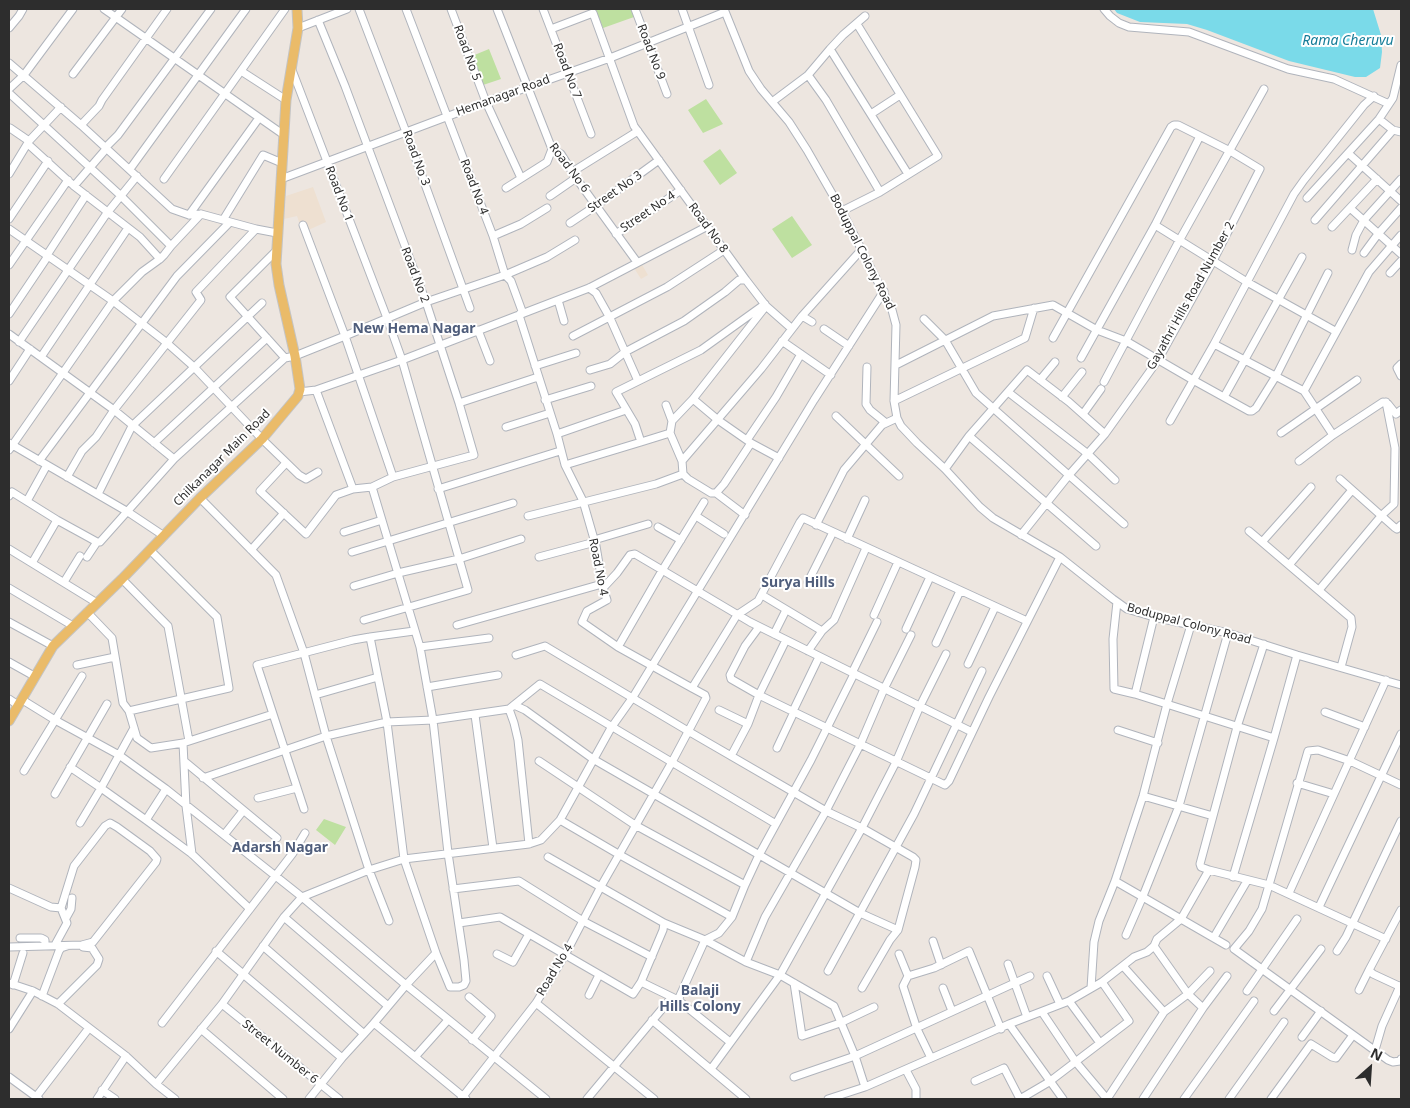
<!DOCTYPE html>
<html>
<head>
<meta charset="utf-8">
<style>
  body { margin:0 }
  #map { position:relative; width:1410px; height:1108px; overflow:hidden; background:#ede6e0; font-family:"Noto Sans",sans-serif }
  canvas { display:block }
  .frame { position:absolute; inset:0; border:10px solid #2d2d2d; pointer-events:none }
  .north { position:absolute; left:1345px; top:1043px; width:50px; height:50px; -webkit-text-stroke:4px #fff; paint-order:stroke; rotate:26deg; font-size:14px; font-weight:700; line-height:20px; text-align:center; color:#2d2d2d }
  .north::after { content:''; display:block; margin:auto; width:18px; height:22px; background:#2d2d2d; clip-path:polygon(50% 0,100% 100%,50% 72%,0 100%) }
</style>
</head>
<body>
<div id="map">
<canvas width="1410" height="1108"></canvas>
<div class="frame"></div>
<div class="north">N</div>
</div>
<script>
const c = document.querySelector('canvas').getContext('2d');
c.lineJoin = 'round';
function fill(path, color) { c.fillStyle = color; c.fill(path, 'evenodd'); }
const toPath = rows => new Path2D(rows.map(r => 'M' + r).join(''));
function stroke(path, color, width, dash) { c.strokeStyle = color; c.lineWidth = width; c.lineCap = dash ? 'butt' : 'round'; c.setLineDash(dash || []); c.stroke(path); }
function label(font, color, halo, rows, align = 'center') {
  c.font = font + ' "Noto Sans",sans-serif'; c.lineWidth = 4; c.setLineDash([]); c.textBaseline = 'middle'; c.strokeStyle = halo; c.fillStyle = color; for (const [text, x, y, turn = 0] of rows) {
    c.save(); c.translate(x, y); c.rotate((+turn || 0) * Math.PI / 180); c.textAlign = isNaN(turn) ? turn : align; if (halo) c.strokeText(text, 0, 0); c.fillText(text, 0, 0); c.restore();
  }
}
fill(toPath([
  [313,187,326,222,304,232,301,228,297,216,284,219,286,196],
  [641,263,648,275,641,279,634,268]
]), '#eee0d1');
fill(toPath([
  [595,9,631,9,634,17,603,28],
  [489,49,501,79,483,85,472,56],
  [706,99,723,124,703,133,688,110],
  [720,149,737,173,720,185,703,161],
  [792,216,812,245,792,258,772,229],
  [324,819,346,827,335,845,316,830]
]), '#bee0a0');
fill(toPath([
  [1114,9,1373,9,1381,35,1382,52,1380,68,1366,77,1355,77,1289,61,1207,30,1187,24,1140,22,1117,13]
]), '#7adae9');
const minor = toPath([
  [104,9,284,135],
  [359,9,406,132,470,308],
  [406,9,493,236,505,275,511,281,522,311,519,315,557,434,565,465,583,501,596,546,603,588,607,600,587,611,582,622,618,647,692,688,705,695,706,698,672,762,600,888,565,955,536,1003,461,1099],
  [451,9,486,102,521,178],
  [497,9,552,149,561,154,576,178,637,262],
  [543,9,591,134],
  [635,9,667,94],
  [682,9,709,85],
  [724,9,749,71,761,89,789,122,807,150,842,211,892,310,896,325,894,401,897,418,901,426,917,443,945,469,980,507,993,518,1060,557,1113,599,1127,609,1154,617,1228,633,1297,655,1401,685],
  [1104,9,1110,16,1119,23,1129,27,1189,32,1288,69,1334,79,1389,104],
  [9,28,19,16,23,9],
  [298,28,347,9],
  [551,29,593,13,634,126,746,280,766,306,693,399,672,421],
  [830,49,843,35,865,16],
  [9,63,81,125,172,209,189,215,201,214,256,229,277,233],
  [292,70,387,318,402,360,316,390,299,392],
  [241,71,286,100],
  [73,74,122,9],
  [9,89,24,75,73,9],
  [9,93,120,195,171,246,201,214],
  [1374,96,1364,105,1304,180,1294,194,1214,344,1304,391,1369,272,1401,235],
  [772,102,808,75],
  [871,114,900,95],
  [1379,119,1393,130,1401,132],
  [81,125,99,106,102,100,167,9],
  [10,128,29,141],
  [105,148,118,135,211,9],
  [1348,153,1401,201],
  [130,169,246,9],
  [572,172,638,131],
  [9,174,29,141,61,107],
  [164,179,285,9],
  [281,179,486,102,610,58,725,12],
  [74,186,106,149],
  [506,188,547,162,552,149],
  [880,192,826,100,808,75,830,49,908,174],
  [550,196,576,178],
  [1307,198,1379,119,1393,98,1401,65],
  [1350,208,1401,254],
  [842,211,880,192,938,156,857,24],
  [189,215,259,118],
  [9,219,48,161],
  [223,220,263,155,282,163],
  [1315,220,1393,130],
  [570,223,597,205,659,160],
  [303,225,345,336,393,477],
  [1155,225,1247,282,1335,331],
  [1332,227,1377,179],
  [9,229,113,301,167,343,194,367,262,439,299,475,306,479,318,472],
  [616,234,681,190],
  [493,236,521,224,547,208],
  [277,250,230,297,285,358,295,356,345,336,426,302,505,275,547,257,575,240],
  [1352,250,1356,235,1364,220,1401,179],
  [1364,253,1378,234,1401,208],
  [47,255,86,195],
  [160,259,164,255,171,246],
  [9,265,68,180],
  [1390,273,1401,261],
  [589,288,596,293,610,318,638,381],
  [558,300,564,321],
  [766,306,791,328],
  [9,314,48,256],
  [802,316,812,322],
  [924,319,945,340,976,393,1124,524],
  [824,329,849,346],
  [478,330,490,361],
  [9,334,114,410,174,459],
  [573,336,667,287,724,250],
  [782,341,831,375],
  [19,342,107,213,137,176],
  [41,357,128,228],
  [1081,358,1155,225,1200,136],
  [1401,364,1397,368,1401,376],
  [896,365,993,316,1053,305,1097,330,1126,341,1193,380,1249,411,1252,411,1256,408,1276,376,1328,273],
  [535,366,576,353],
  [867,367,866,404,870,410,886,423],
  [590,370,610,364,625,352,684,321,725,292,739,280,746,280],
  [1040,380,1055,362],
  [9,381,30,349],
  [1104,382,1179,241,1264,89],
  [316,390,353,489],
  [1304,391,1333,435],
  [1008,392,1088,454,1115,480],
  [1062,397,1082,372],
  [1224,397,1302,257],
  [693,399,718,420,751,443,779,458],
  [545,400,591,386],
  [894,401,1025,338,1034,308],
  [459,403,538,377],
  [666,405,672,421,670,433,682,461,683,474,688,479,711,493,716,493,745,515],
  [1083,414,1101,389],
  [836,416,899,476],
  [1170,421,1214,344],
  [506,427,550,413],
  [670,433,641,442,635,424,616,392,701,350,765,304],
  [1281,433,1357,380],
  [557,434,626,410],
  [969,436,1096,546],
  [747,440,776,397,801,354],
  [9,443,128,512,164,536],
  [154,443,267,338],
  [9,450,113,301,142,272,160,259,140,237,74,186,28,144],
  [39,461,177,276,230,222],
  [682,461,761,369,802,316,862,249],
  [1299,461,1333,435,1383,402,1388,404,1396,414,1401,410],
  [286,463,260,491,306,534,336,495,353,489,372,487,393,477,474,455,459,403,426,302,345,86,318,20],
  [565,465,641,442],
  [945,469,969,436,1027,370,1069,402,1105,434],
  [67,477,82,451,96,437,114,410,201,300,196,292,256,229],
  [1340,479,1394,527,1397,529,1401,525],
  [372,487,420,647,433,720,448,853,464,960,466,981,464,985,459,987,450,987,436,953,404,859,387,722,378,677],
  [1311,487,1262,542,1351,618,1352,627,1341,667],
  [438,489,560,451],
  [716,493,724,484,751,443],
  [98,494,132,426,262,303],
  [9,496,12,492,57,520,97,542,100,542,174,459,285,358],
  [200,498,276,575,304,653,326,736,369,870,389,921],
  [27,501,47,465],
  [528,516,656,484,683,474],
  [696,516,724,534],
  [816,525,844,470,882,425,897,418],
  [658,527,681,540],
  [1249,531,1262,542],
  [344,532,382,520],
  [1021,535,1069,475,1105,434,1158,360,1213,261,1260,169,1230,151,1178,125,1174,125,1171,127,1053,338],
  [847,539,865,500],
  [594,540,648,524],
  [9,549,97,603],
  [251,550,284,513],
  [352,552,513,503],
  [87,557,97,542],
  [539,557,595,542],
  [32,563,57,520],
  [1289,565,1352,490],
  [122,579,168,626,189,741],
  [64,582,80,556],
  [808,582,833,532],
  [354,586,398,573,459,559,521,539],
  [9,588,73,626],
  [603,588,617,573,630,555,635,554,750,622,972,732],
  [1319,590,1382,515,1394,504,1395,448,1386,402],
  [762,595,822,631],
  [1117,602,1113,639,1114,689,1135,694],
  [87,612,112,638,123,703,129,711,137,738,151,748,183,743,273,714],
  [874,615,898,562],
  [1154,617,1135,694,1274,738],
  [364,620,468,590,402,360,589,288,706,227],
  [9,622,53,646],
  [457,625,602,584],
  [759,627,745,646,730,675,731,679,759,695,945,785,949,781,989,697,1060,557],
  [906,629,930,577],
  [774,634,786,610],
  [936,643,960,591],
  [420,647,489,638],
  [618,647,663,569,704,502],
  [808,651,822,631,834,620,866,548],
  [516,655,545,646,688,731,826,811,862,828,913,857,916,860,915,867,898,930],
  [9,662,34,676],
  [968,664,995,607],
  [77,665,115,657],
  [852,673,877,622],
  [427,687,498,675],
  [692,688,737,615,758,601,800,522,803,518,1027,621],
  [315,695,378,677,370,637,414,631],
  [9,699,18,705],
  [21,699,55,720,119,755,166,789,302,897,406,985,374,1023],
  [514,705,525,710,593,759,860,913,898,930,890,940,862,988],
  [509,709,514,723,518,740,529,844],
  [719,710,748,724],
  [129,711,229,688,217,617,150,550],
  [793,711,819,657],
  [1325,712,1365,727],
  [475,715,493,848],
  [134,728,101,788,146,820,192,854,250,909],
  [1118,730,1158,743],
  [183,743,186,806,192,854],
  [777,748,794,712],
  [731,756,748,724,759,695,786,640],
  [184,761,277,838],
  [539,761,635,825,745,885],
  [70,767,101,788,80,823],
  [24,771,82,676],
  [203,778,326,736,387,722,433,720,509,709,540,684,776,824],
  [1297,783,1334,794],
  [55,794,107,704],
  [1143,796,1213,816],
  [258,798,297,788],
  [304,809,257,665,353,640,370,637],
  [146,820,166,789],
  [560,820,611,728,633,697,814,400,884,291],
  [224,835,243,811],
  [548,857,664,923,705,940,746,962,780,975,834,1006,855,1056,865,1087],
  [1209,870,1201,867,1200,864,1237,727,1264,644],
  [1233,877,1274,738,1297,655],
  [9,888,51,907,61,908,74,866,105,826,110,823,117,827,150,851,157,859,156,862,93,942,82,945,9,947],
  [453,889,519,881,583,921,652,957],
  [1289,893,1386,680],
  [1319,907,1401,734],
  [1401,910,1369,970,1373,974,1401,987],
  [284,917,388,1006],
  [66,918,71,909,72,898],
  [459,923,500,917,633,994,641,982,663,930,664,923],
  [1126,935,1143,896,1179,806,1228,633],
  [1214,937,1247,881],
  [20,938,41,938,45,940,45,946],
  [1386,939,1269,885,1308,751,1318,750,1350,761,1401,785],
  [933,941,941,965],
  [55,945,67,923,61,908],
  [1226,945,1181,919,1209,870,1269,885,1262,909,1249,931,1234,949,1388,1060,1393,1062,1400,1061,1401,1059],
  [263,946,364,1034],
  [1154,946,1188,994,1203,1008],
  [216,951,342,1058],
  [1337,951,1346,937,1401,821],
  [436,953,406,985,546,1099],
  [497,954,513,962,529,934],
  [899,954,908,976],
  [746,962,765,917,826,811,860,745,884,689,911,635],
  [1008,964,1027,1017],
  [1123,966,1164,1012],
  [828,971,914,814,982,671],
  [1047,976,1060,1004],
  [641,982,678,1000,730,1042],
  [9,983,33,991,58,1004,126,1056,156,1084,175,1099],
  [794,983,802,1036,840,1023,874,1007],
  [13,985,23,953],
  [943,988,952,1011],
  [1091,988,1094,942,1099,921,1115,881,1143,796,1167,704,1191,625],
  [1359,990,1369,970],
  [1247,991,1297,919],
  [589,995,599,975],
  [42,996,59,951,61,948,67,946],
  [469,997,491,1016,472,1040],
  [678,1000,705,940,719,933,732,917,745,885,759,855,811,760,854,674],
  [1069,1001,1100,1043],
  [536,1003,654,1099],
  [58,1004,97,965,99,959,92,948,83,947],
  [222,1004,339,1099],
  [1274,1011,1321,949],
  [1042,1012,1075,1061,1107,1099],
  [652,1020,746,1099],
  [162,1023,293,853,305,833],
  [1009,1024,1063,1099],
  [9,1029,33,991],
  [201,1029,283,1099],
  [1302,1037,1321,1011],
  [1375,1050,1382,1026,1400,986],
  [415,1057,448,1020],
  [931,1058,917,1029,903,986,908,976,934,968,969,951,1001,1029],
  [711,1069,780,975,862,828,896,762,920,706,946,654],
  [906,1070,916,1089,916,1099],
  [9,1077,39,1099],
  [794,1077,855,1056,1030,976],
  [975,1081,1004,1068,1020,1099],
  [156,1084,222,1004,284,917,302,897,369,870,404,859,529,844,541,840,560,820,620,855,732,917],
  [102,1090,115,1099],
  [36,1097,89,1028],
  [97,1099,126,1056],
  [309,1099,342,1058,374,1023,466,1099],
  [587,1099,672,997],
  [828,1099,865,1087,1009,1024,1069,1001,1102,982,1134,957,1147,952,1154,946,1157,939,1181,919,1115,881],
  [1020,1099,1049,1082,1129,1021,1102,982],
  [1107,1099,1164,1012,1188,994,1210,971],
  [1143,1099,1203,1008,1227,976],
  [1184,1099,1254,1001],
  [1229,1099,1284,1022],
  [1271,1099,1311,1044,1332,1057,1336,1058,1353,1035]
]);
const major = toPath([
  [9,721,53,646,122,579,200,498,262,439,298,396,300,389,295,356,279,285,276,264,286,100,298,28,297,9]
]);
stroke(minor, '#b0b4bc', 9);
stroke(major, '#c4c4c4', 11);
stroke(minor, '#fff', 7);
stroke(major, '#eabb69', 9);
label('12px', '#2d2d2d', '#fff', [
  ["Road No 9",651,52,69],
  ["Road No 5",467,53,70],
  ["Road No 7",567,71,69],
  ["Hemanagar Road",503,96,-20],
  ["Road No 3",416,158,70],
  ["Road No 6",569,168,53],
  ["Road No 4",474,187,69],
  ["Street No 3",615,192,-35],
  ["Road No 1",339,194,69],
  ["Street No 4",648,212,-34],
  ["Road No 8",708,228,54],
  ["Boduppal Colony Road",862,252,63],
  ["Road No 2",415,275,69],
  ["Gayathri Hills Road Number 2",1191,296,-61],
  ["Chilkanagar Main Road",222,458,-45],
  ["Road No 4",598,567,79],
  ["Boduppal Colony Road",1189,624,15],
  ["Road No 4",555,970,-59],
  ["Street Number 6",280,1052,39]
]);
label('italic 14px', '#157c98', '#fff', [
  ["Rama Cheruvu",1348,41]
]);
label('bold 14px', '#4f5d7b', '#fff', [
  ["New Hema Nagar",414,329],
  ["Surya Hills",798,583],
  ["Adarsh Nagar",280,848],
  ["Balaji",700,991],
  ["Hills Colony",700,1007]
]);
</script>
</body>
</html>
